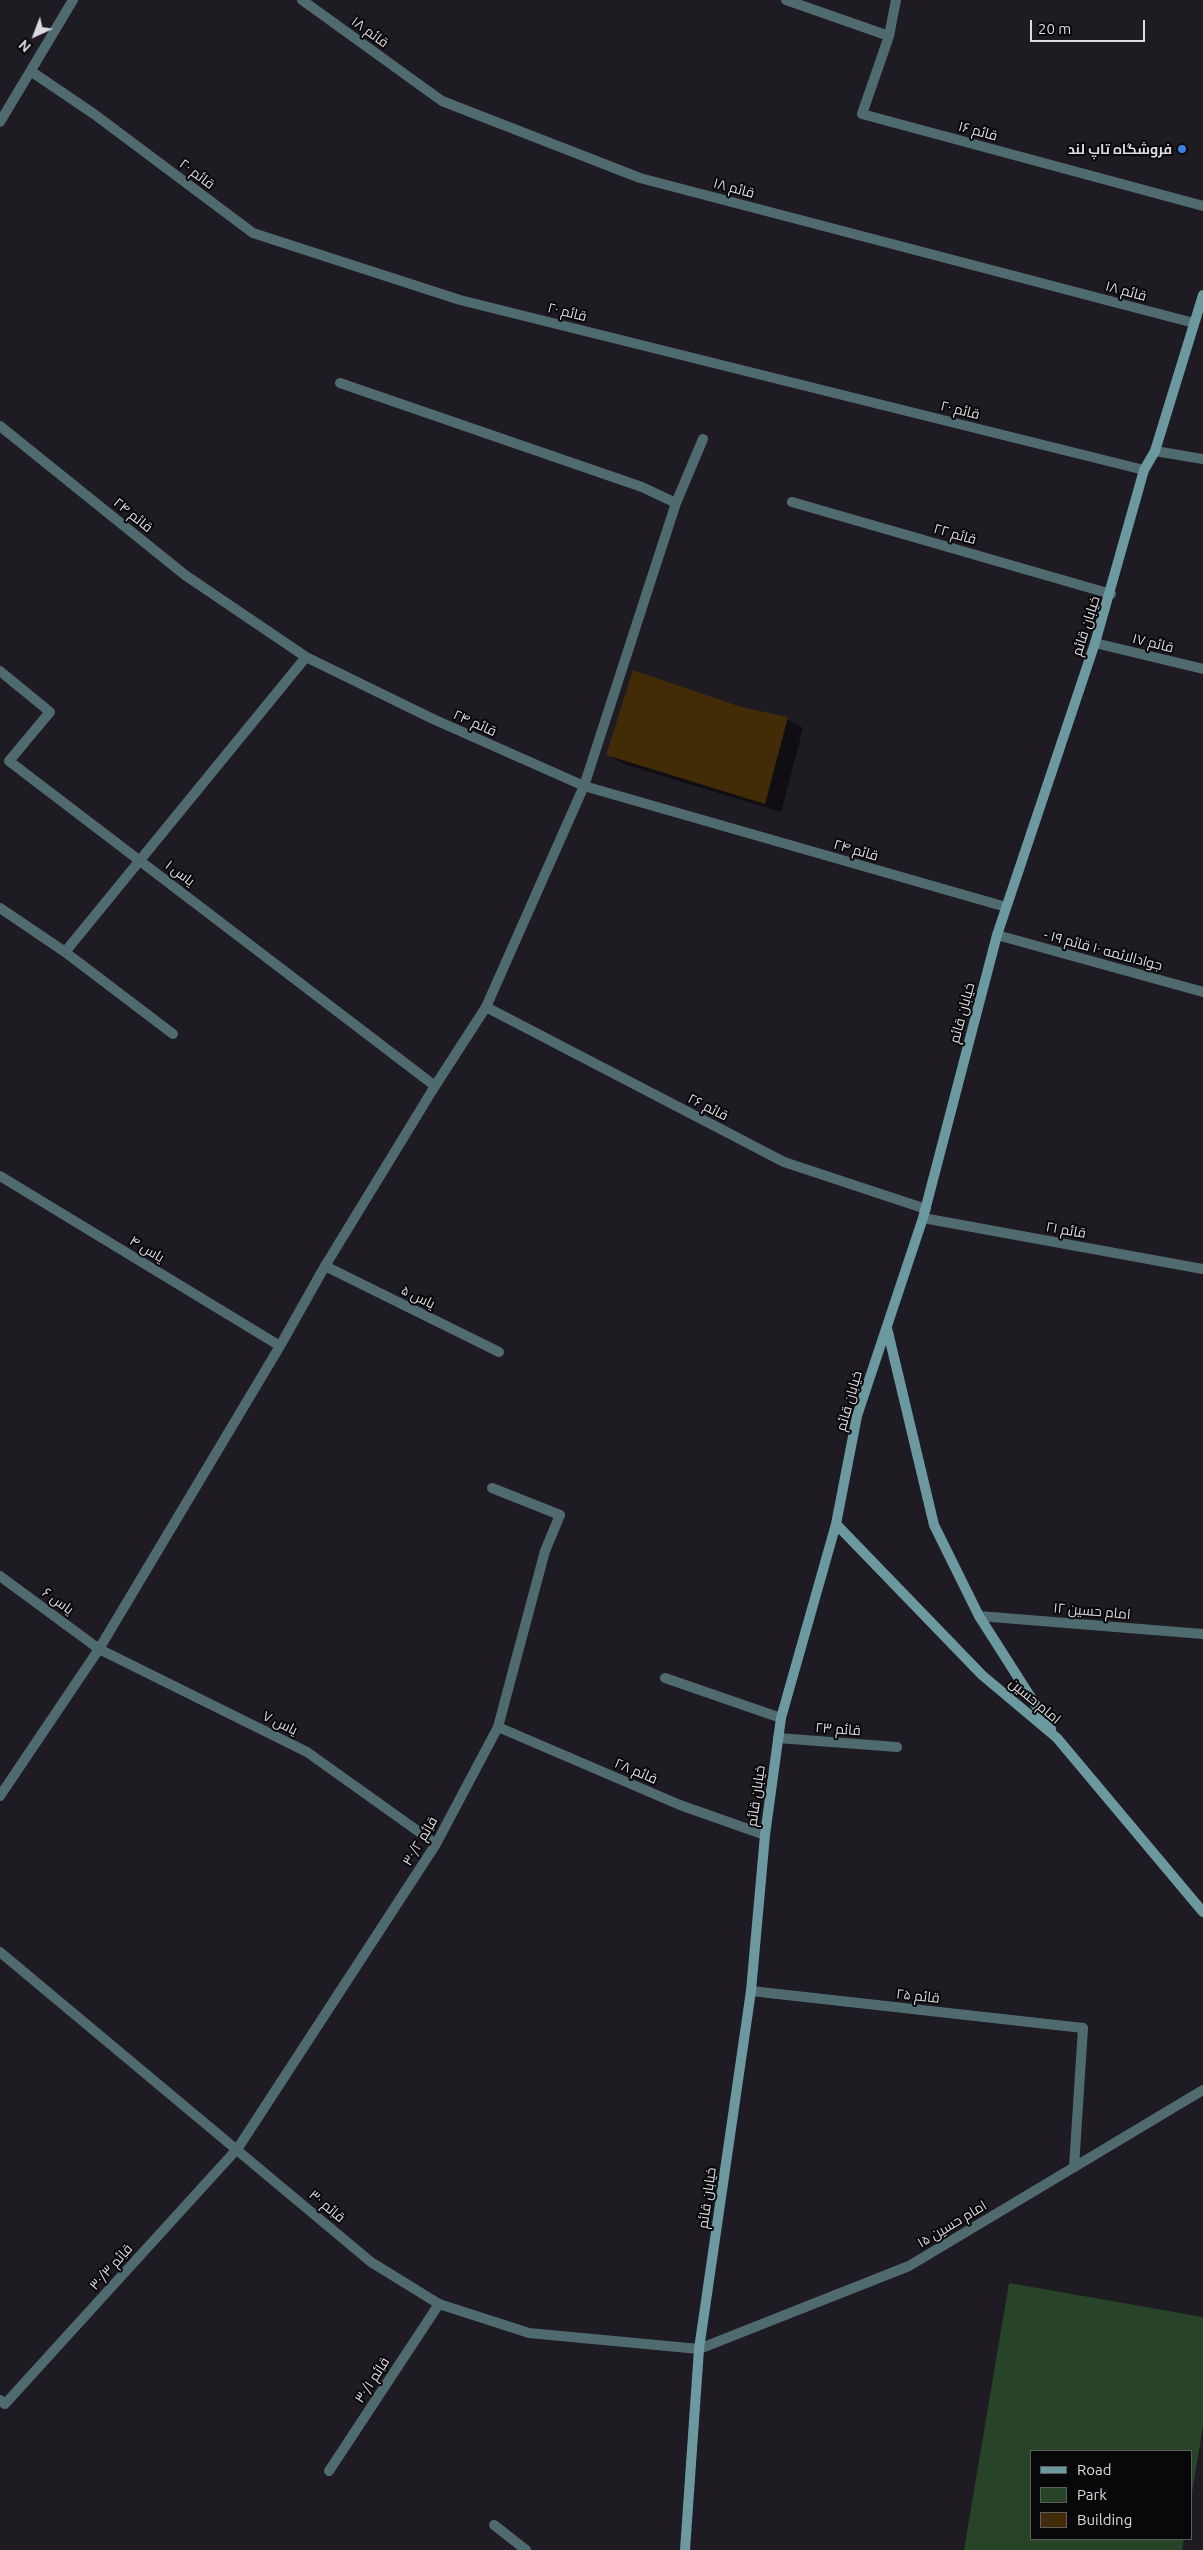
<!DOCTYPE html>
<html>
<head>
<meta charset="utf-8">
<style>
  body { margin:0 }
  #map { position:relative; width:1203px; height:2550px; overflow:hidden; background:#1e1b22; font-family:Ubuntu,sans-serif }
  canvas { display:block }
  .legend { position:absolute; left:1030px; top:2450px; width:162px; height:90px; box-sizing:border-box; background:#080709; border:1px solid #5d5c5f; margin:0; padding:6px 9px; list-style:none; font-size:15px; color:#dddbe0 }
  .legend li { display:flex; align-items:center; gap:10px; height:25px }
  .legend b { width:25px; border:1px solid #5d5c5f }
  .north { position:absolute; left:10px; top:10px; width:50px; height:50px; -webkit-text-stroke:4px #080709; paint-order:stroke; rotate:223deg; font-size:14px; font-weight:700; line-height:20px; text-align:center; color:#dddbe0 }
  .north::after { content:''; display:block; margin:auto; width:18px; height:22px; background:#dddbe0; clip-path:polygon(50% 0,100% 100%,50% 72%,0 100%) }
  .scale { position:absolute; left:1030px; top:20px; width:115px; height:22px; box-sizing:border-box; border:2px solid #dddbe0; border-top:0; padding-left:6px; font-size:15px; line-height:18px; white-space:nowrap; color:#dddbe0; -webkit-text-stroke:4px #080709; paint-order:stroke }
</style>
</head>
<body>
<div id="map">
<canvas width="1203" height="2550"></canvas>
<ul class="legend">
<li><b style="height:6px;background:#6c99a0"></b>Road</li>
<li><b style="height:14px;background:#284428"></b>Park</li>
<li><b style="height:14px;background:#412c07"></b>Building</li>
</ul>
<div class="north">N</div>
<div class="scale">20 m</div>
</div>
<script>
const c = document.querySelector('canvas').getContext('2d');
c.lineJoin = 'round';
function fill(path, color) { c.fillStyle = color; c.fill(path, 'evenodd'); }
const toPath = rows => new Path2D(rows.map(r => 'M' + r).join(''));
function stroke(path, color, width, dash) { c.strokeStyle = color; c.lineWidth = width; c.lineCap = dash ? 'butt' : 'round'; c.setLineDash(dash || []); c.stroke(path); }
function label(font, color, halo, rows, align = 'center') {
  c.font = font + ' Ubuntu,Cairo,sans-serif'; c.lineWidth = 4; c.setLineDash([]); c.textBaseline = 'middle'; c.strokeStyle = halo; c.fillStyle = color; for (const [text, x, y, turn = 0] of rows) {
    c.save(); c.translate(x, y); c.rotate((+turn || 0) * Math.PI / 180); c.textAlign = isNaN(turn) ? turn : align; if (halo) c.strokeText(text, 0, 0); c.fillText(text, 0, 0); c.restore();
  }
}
fill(toPath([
  [1009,2283,1203,2317,1203,2426,1192,2493,1192,2451,1032,2451,1032,2539,1184,2539,1182,2550,964,2550]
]), '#284428');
fill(toPath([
  [740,708,787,719,803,728,781,812,623,764,607,754]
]), '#0007');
fill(toPath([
  [633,670,741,707,788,717,765,804,606,755]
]), '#412c07');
stroke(toPath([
  [302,0,442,101,640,178,1194,323],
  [786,0,889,36],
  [896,0,889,36,862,114,1203,206],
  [32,72,94,114,253,233,460,300,1144,470],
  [340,383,642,487,676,503],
  [792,502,1111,594],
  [1095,643,1203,669],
  [584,786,676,503,703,439],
  [325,1266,499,1352],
  [492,1488,560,1515],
  [665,1678,781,1718],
  [778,1738,897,1747],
  [1074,2167,1083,2028],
  [329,2471,439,2304],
  [494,2525,526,2550]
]), '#506b70', 10);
stroke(toPath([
  [0,122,73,0],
  [0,426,185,575,306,657,433,719,584,786,1006,907],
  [1155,451,1203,459],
  [0,671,50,712,9,761,435,1086],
  [0,908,65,952,173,1034],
  [997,935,1203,992],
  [65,952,306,657],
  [486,1007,784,1162,926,1209],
  [0,1176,280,1346],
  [923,1218,1203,1269],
  [0,1576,99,1649,307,1752,436,1844],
  [979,1616,1203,1634],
  [498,1727,680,1805,765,1835],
  [0,1796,99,1649,280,1346,325,1266,435,1086,486,1007,584,786],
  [0,1952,371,2262,439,2304,529,2333,699,2349,909,2266,1203,2090],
  [751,1991,1083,2028],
  [0,2400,5,2404,238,2148,436,1844,498,1727,545,1551,560,1515]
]), '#506b70', 10);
stroke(toPath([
  [887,1328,934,1525,979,1616,1051,1729],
  [836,1524,982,1675,1057,1738,1203,1912],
  [685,2550,699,2349,751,1991,765,1835,781,1718,836,1524,857,1416,923,1218,997,935,1095,643,1144,470,1155,451,1203,295]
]), '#6c99a0', 10);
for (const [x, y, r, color] of [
  [1182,149,5,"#3f7fe0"]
]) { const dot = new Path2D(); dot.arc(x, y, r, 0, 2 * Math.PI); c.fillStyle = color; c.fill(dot); stroke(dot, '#080709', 2); }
label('14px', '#dddbe0', '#080709', [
  ["قائم ۱۸",370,32,36],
  ["قائم ۱۶",978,131,15],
  ["قائم ۲۰",197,174,37],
  ["قائم ۱۸",734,188,15],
  ["قائم ۱۸",1126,291,15],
  ["قائم ۲۰",567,312,14],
  ["قائم ۲۰",960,410,14],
  ["قائم ۲۴",133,515,39],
  ["قائم ۲۲",955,534,16],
  ["خیابان قائم",1086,626,-72],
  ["قائم ۱۷",1153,643,14],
  ["قائم ۲۴",475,723,24],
  ["قائم ۲۴",856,850,16],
  ["یاس ۱",180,873,37],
  ["- جوادالائمه ۱۰ قائم ۱۹",1103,950,15],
  ["خیابان قائم",962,1013,-75],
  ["قائم ۲۶",708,1107,27],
  ["قائم ۲۱",1066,1230,10],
  ["یاس ۴",147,1249,31],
  ["یاس ۵",418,1297,26],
  ["خیابان قائم",849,1401,-74],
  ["یاس ۶",58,1601,36],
  ["امام حسین ۱۲",1092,1611,5],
  ["امام حسین",1035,1701,40],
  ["یاس ۷",280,1723,26],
  ["قائم ۲۳",838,1729,4],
  ["قائم ۲۸",636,1771,23],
  ["خیابان قائم",756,1796,-82],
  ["قاِئم ۳۰/۲",420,1841,-59],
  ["قائم ۲۵",918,1996,6],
  ["خیابان قائم",707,2198,-82],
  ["قاِئم ۳۰",327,2206,40],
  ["امام حسین ۱۵",952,2224,-31],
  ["قاِئم ۳۰/۳",111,2267,-48],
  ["قاِئم ۳۰/۱",372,2380,-57]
]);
label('bold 14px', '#dddbe0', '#080709', [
  ["فروشگاه تاپ لند",1172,149]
], 'right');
</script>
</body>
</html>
